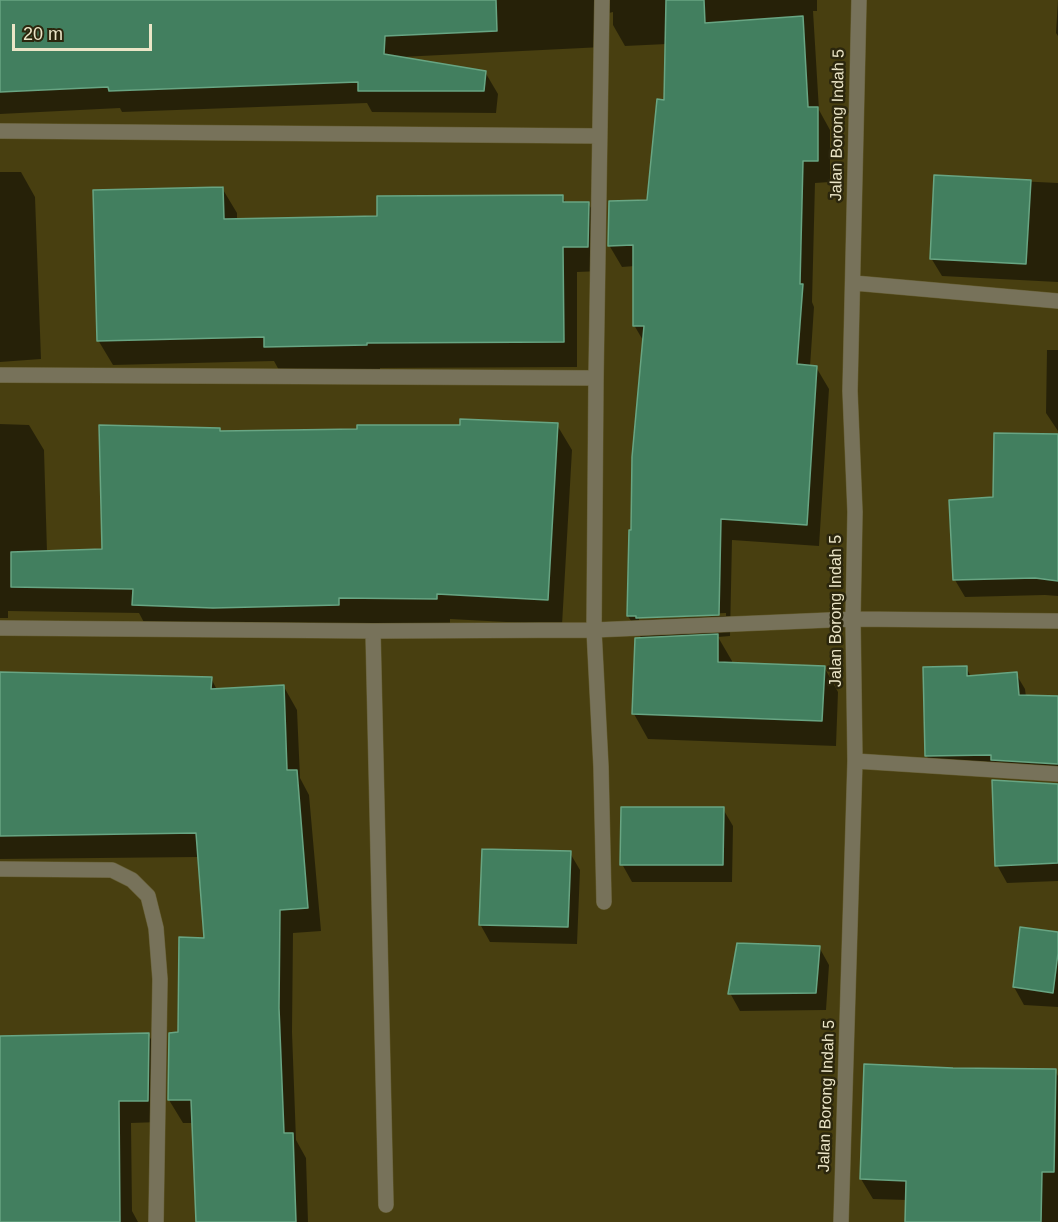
<!DOCTYPE html>
<html>
<head>
<meta charset="utf-8">
<style>
  body { margin:0 }
  #map { position:relative; width:1058px; height:1222px; overflow:hidden; background:#483f10; font-family:Arial,sans-serif }
  canvas { display:block }
  .scale { position:absolute; left:12px; top:24px; width:140px; height:27px; box-sizing:border-box; border:3px solid #ebe5c7; border-top:0; padding-left:8px; font-size:18px; line-height:21px; white-space:nowrap; color:#ebe5c7; -webkit-text-stroke:4px #2b260d; paint-order:stroke }
</style>
</head>
<body>
<div id="map">
<canvas width="1058" height="1222"></canvas>
<div class="scale">20 m</div>
</div>
<script>
const c = document.querySelector('canvas').getContext('2d');
c.lineJoin = 'round';
function fill(path, color) { c.fillStyle = color; c.fill(path, 'evenodd'); }
const toPath = rows => new Path2D(rows.map(r => 'M' + r).join(''));
function stroke(path, color, width, dash) { c.strokeStyle = color; c.lineWidth = width; c.lineCap = dash ? 'butt' : 'round'; c.setLineDash(dash || []); c.stroke(path); }
function label(font, color, halo, rows, align = 'center') {
  c.font = font + ' Arial,sans-serif'; c.lineWidth = 5; c.setLineDash([]); c.textBaseline = 'middle'; c.strokeStyle = halo; c.fillStyle = color; for (const [text, x, y, turn = 0] of rows) {
    c.save(); c.translate(x, y); c.rotate((+turn || 0) * Math.PI / 180); c.textAlign = isNaN(turn) ? turn : align; if (halo) c.strokeText(text, 0, 0); c.fillText(text, 0, 0); c.restore();
  }
}
fill(toPath([
  [0,0,817,0,817,11,813,11,819,110,830,130,830,182,815,183,812,302,814,307,810,367,816,367,829,389,819,546,732,540,730,636,718,637,732,661,732,664,824,667,838,692,836,746,648,739,634,714,642,639,628,616,633,458,644,342,634,325,635,266,622,267,609,245,648,202,665,102,667,44,625,46,613,25,613,12,609,13,603,47,401,57,485,72,498,94,496,113,372,112,367,103,122,112,120,108,0,114],
  [726,613,726,616,639,620,639,617],
  [1058,0,1058,36,1056,33],
  [0,172,21,172,35,197,41,359,0,362],
  [936,177,1058,183,1058,282,942,276,931,258],
  [222,188,237,213,237,221,379,218,562,197,567,204,588,203,603,228,602,271,577,272,577,367,380,368,380,370,280,372,274,361,113,365,98,340],
  [1047,350,1058,350,1058,431,1046,413],
  [0,424,29,425,44,450,47,552,103,551,221,433,557,425,572,450,562,625,450,619,450,624,352,623,352,629,148,630,139,613,8,611,8,618,0,618],
  [1058,435,1058,596,1045,595,965,597,955,580,950,502,994,499],
  [966,667,971,677,1016,674,1025,689,1026,697,1058,697,1058,779,935,770,926,755],
  [0,674,211,678,217,690,284,687,297,710,300,778,309,795,321,931,293,933,292,1032,296,1140,306,1158,308,1222,197,1222,194,1123,183,1123,169,1100,179,1034,206,939,199,857,0,859],
  [1058,784,1058,881,1007,883,997,865],
  [723,809,733,826,732,882,632,882,622,864],
  [570,853,580,870,577,944,490,942,480,924],
  [1058,933,1058,1007,1024,1005,1014,987],
  [819,947,829,965,826,1010,740,1011,730,993],
  [148,1034,161,1057,160,1122,131,1123,132,1211,138,1222,0,1222,0,1038],
  [1055,1071,1058,1076,1058,1222,906,1222,907,1200,873,1199,861,1179]
]), '#0007');
const building = toPath([
  [0,0,496,0,497,31,385,36,384,54,486,71,484,91,358,91,358,82,109,91,108,87,0,92,0,0],
  [666,0,704,0,705,23,803,16,808,107,818,107,818,161,803,161,800,284,803,284,797,364,817,366,807,525,721,519,719,615,636,618,636,616,627,616,629,530,631,530,632,457,644,326,633,326,633,245,608,246,609,201,647,200,657,99,664,100,666,0],
  [934,175,1031,180,1026,264,930,259,934,175],
  [223,187,224,219,377,216,377,196,563,195,563,202,589,202,588,247,563,247,564,342,367,343,367,345,264,347,264,337,97,341,93,190,223,187],
  [460,419,558,423,548,600,437,594,437,599,339,598,339,605,213,608,132,605,133,589,11,587,11,552,102,549,99,425,220,428,220,431,357,429,357,425,460,425,460,419],
  [994,433,1058,434,1058,581,1035,578,953,580,949,500,993,497,994,433],
  [718,634,718,662,825,666,822,721,632,714,635,638,718,634],
  [967,666,967,676,1017,672,1019,695,1058,696,1058,764,991,760,991,755,925,756,923,667,967,666],
  [0,672,212,677,211,689,284,685,287,770,297,770,308,908,280,910,279,1008,284,1133,293,1133,296,1222,196,1222,191,1100,168,1100,169,1033,178,1032,179,937,204,938,196,833,0,836,0,672],
  [992,780,1058,784,1058,863,995,866,992,780],
  [621,807,724,807,723,865,620,865,621,807],
  [482,849,571,851,568,927,479,925,482,849],
  [1020,927,1058,932,1058,953,1053,993,1013,987,1020,927],
  [737,943,820,946,816,993,728,994,737,943],
  [149,1033,148,1101,119,1101,120,1222,0,1222,0,1036,149,1033],
  [864,1064,953,1068,1056,1069,1054,1172,1042,1172,1041,1222,905,1222,906,1181,860,1179,864,1064]
]);
fill(building, '#427f5f');
stroke(building, '#68a583', 1.5);
const minor = toPath([
  [602,0,596,378,594,630,601,767,604,902],
  [0,131,599,136],
  [854,283,1058,301],
  [0,375,596,378],
  [0,628,373,631,594,630,853,619,1058,621],
  [373,631,386,1205],
  [855,761,1058,774],
  [0,869,112,870,132,880,148,896,156,928,160,979,156,1222],
  [841,1222,855,761,853,619,855,512,850,391,859,0]
]);
stroke(minor, '#655d31', 16);
stroke(minor, '#77725a', 15);
label('16px', '#ebe5c7', '#2b260d', [
  ["Jalan Borong Indah 5",838,125,-89],
  ["Jalan Borong Indah 5",837,611,-90],
  ["Jalan Borong Indah 5",827,1096,-88]
]);
</script>
</body>
</html>
